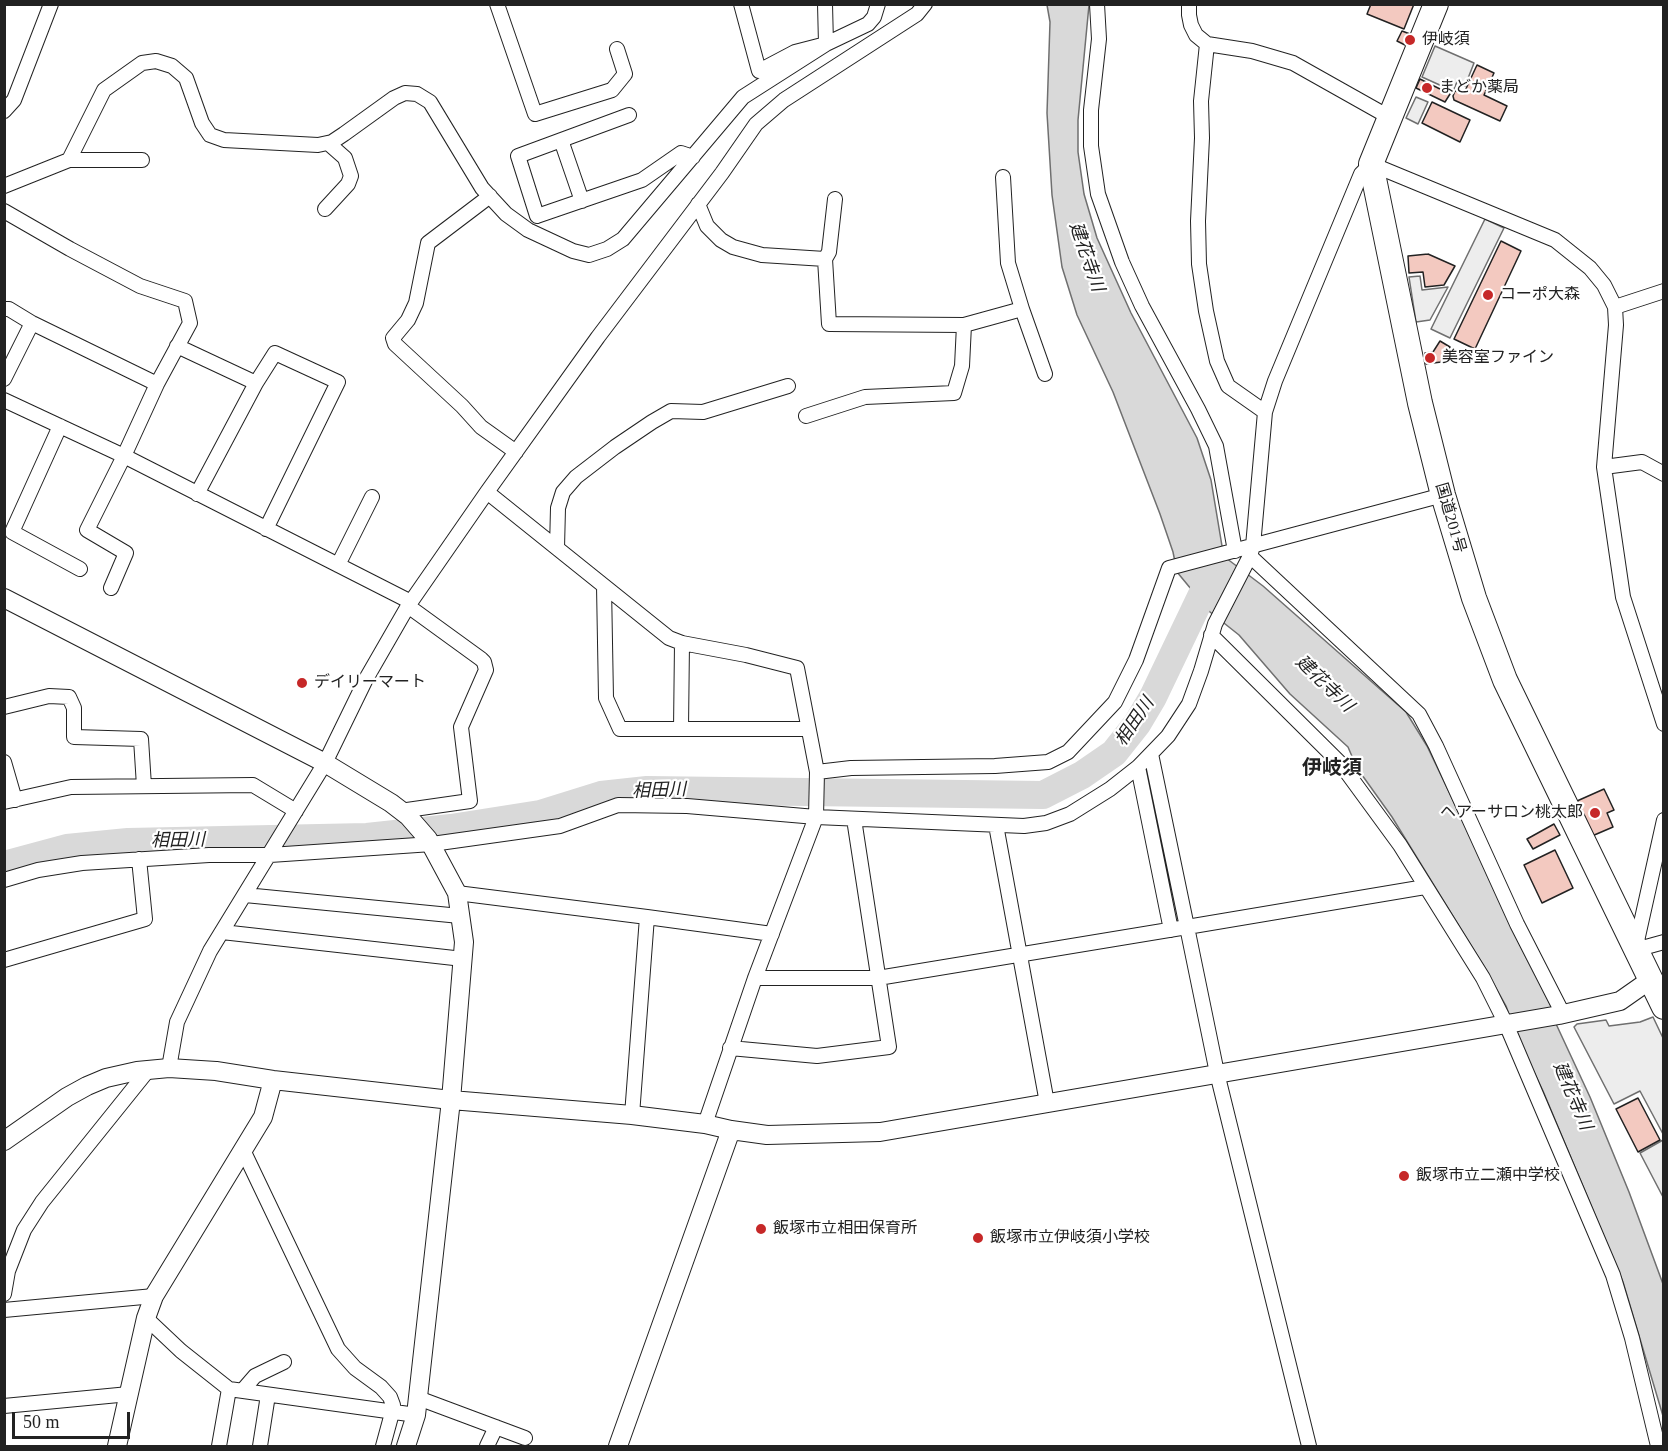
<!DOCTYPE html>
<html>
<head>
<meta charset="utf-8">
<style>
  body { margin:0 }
  #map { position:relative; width:1668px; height:1451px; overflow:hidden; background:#fff; font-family:"Times New Roman",serif }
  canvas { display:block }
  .frame { position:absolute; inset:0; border:6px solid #222; pointer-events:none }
  .scale { position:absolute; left:12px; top:1412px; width:118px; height:27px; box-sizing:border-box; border:3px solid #222; border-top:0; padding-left:8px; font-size:18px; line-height:21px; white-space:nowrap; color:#222; -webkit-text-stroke:4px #fff; paint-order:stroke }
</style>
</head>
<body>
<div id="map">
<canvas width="1668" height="1451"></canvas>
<div class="frame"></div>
<div class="scale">50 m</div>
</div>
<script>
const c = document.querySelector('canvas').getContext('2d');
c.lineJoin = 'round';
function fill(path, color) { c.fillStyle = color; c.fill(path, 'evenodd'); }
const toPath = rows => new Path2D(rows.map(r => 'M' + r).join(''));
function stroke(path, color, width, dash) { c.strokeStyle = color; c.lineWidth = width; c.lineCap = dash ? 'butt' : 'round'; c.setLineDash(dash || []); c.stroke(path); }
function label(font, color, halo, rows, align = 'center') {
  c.font = font + ' "Times New Roman","Noto Sans JP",serif'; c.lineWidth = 4.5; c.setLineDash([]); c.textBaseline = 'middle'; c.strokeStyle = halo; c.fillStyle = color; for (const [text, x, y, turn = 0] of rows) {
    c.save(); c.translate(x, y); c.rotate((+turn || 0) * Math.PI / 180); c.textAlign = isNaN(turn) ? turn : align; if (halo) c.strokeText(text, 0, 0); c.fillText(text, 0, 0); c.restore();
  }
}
const parking = toPath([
  [1435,46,1474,63,1465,86,1457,82,1453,91,1422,77,1435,46],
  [1416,97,1428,102,1418,124,1406,118,1416,97],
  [1485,219,1504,228,1450,338,1431,329,1485,219],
  [1420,276,1422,290,1448,287,1430,320,1416,322,1409,277,1420,276],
  [1653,1017,1663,1038,1663,1134,1640,1091,1614,1104,1574,1027,1577,1024,1606,1020,1609,1026,1640,1022,1653,1017],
  [1663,1140,1663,1197,1640,1153,1663,1140]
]);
fill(parking, '#ededed');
stroke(parking, '#6f6f6f', 1.5);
const water = toPath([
  [1047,5,1089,5,1078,120,1078,152,1084,194,1097,238,1131,313,1197,438,1211,480,1222,546,1226,558,1263,586,1406,712,1427,746,1550,1003,1557,1026,1590,1097,1629,1192,1663,1284,1663,1416,1623,1282,1543,1091,1518,1039,1506,1006,1486,970,1392,817,1357,768,1348,747,1290,694,1239,635,1210,612,1177,572,1173,552,1160,514,1113,392,1077,315,1062,267,1052,195,1047,113,1050,22,1047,5]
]);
fill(water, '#d9d9d9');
stroke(water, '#6f6f6f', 1.5);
stroke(toPath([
  [4,865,67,848,128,842,367,837,451,828,540,814,601,795,647,790,1043,795,1082,775,1114,753,1137,724,1153,697,1208,582]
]), '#d9d9d9', 28);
const building = toPath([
  [1371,4,1414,4,1404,29,1367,14,1371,4],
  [1402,31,1410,34,1405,45,1397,41,1402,31],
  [1477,65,1494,73,1484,95,1507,106,1500,121,1454,100,1453,96,1455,91,1464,93,1477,65],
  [1420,79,1450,94,1445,102,1416,88,1420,79],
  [1432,102,1470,120,1460,142,1422,123,1432,102],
  [1501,241,1521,251,1475,349,1454,339,1501,241],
  [1428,254,1455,266,1444,285,1425,287,1423,272,1409,273,1408,256,1428,254],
  [1440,341,1450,347,1441,362,1426,364,1425,353,1433,352,1440,341],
  [1604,789,1614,810,1607,813,1613,827,1592,836,1577,801,1604,789],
  [1554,824,1560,835,1533,849,1527,839,1554,824],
  [1555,850,1573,888,1542,903,1524,865,1555,850],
  [1638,1098,1660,1140,1638,1152,1616,1109,1638,1098]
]);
fill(building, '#f3c9c0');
stroke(building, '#222', 1.5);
const minor = toPath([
  [497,4,535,114,612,90,625,74,617,49],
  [741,4,759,71,795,52,826,44,825,4],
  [1097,4,1099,39,1091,110,1091,146,1098,194,1122,262,1142,306,1198,409,1216,446,1235,551],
  [1189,4,1189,15,1191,25,1196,35,1207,44,1252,51,1293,63,1389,117],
  [1207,44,1201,101,1202,138,1198,221,1199,264,1206,311,1217,361,1228,386,1265,412],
  [4,111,14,100,51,4],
  [629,115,518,156,537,216,642,180,681,153,693,157],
  [561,140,582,201],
  [69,160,142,160],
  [4,186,69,160,104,90,142,63,156,61,172,66,186,78,202,123,210,135,224,140,318,145,332,142,344,134,394,98,405,93,417,94,430,102,482,188,506,214,528,230,573,251,589,255,607,249,623,239,743,97,826,44,868,24,874,17,878,4],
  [490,196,428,243,416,303,408,320,393,338,395,344,462,406,481,427,516,452],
  [698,204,707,226,721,240,733,247,762,255,825,259,829,324,964,325,1022,309,1008,263,1003,177],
  [325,209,348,184,351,176,345,158,328,143],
  [4,211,70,249,140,286,185,301,190,323,157,384,124,456,87,530,126,553,111,588],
  [825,259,829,252,835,199],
  [1615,307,1664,291],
  [4,309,9,309,32,323,157,384],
  [1022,309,1045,374],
  [177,346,256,383,275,353,338,382,266,529],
  [4,379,32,323],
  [4,400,124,456,411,602],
  [806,416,865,397,954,393,962,366,964,325],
  [60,426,12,532,80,569],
  [1604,467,1642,462,1664,474],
  [487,492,669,638,682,643,746,655,797,668,817,772,816,817,755,978,705,1124],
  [197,494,256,383],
  [557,548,558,508,563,492,576,477,615,447,652,422,671,411,703,412,788,386],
  [1250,556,1419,714,1436,746,1517,924,1563,1014],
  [338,565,372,497],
  [604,586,606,698,620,729,808,729],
  [1211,635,1340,763,1400,845,1483,978,1506,1024,1613,1275,1632,1338,1658,1446],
  [4,707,49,696,69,697,74,708,74,737,141,739,144,786],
  [681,729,682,643],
  [1151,754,1187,927,1425,887],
  [4,762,15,800],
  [1138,767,1171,930],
  [817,772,851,768,995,766,1048,762,1068,752,1115,702,1136,660,1169,568,1443,495],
  [4,802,71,787,253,785,296,811],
  [400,811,470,801,461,727,486,670,484,662,481,659,408,606],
  [1664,820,1635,950,1664,942],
  [996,825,1047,1103],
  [4,880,38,870,82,863,209,855,270,855,432,844,560,826,618,805,687,806,816,817,1024,826,1046,823,1070,814,1110,789,1138,767,1168,736,1189,704,1201,671,1215,624,1250,556,1253,546,1265,412,1275,381,1361,174,1371,164,1555,240,1590,268,1604,285,1615,307,1616,325,1604,467,1623,597,1664,724],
  [457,893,647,917,632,1115],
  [245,895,460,916],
  [647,917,772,934],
  [222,932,463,959],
  [4,960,145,919,139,859],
  [755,978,878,978,1187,927,1217,1073,1309,1446],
  [730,1048,817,1056,889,1047,854,819],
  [169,1068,177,1022,210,951,325,763,366,679,408,606,487,492,598,337,722,173,756,124,784,100,917,14,925,4],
  [243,1150,338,1349,355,1368,381,1387,390,1397,393,1405,392,1413,383,1446],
  [4,1294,8,1271,24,1230,42,1202,149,1069],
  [4,1310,154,1296],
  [146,1318,181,1351,229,1389,416,1415],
  [242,1391,255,1376,284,1362],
  [418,1398,525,1438],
  [4,1406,129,1394],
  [219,1446,229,1389],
  [260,1446,268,1395],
  [487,1446,496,1427]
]);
const tertiary = toPath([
  [4,598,325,763,391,803,408,816,428,839,457,893,464,942,451,1100,416,1415,406,1446],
  [4,1141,67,1097,87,1086,106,1078,137,1071,169,1068,216,1071,273,1080,451,1100,632,1115,705,1124,731,1130,767,1135,880,1132,1559,1015,1620,1001,1650,980],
  [117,1446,146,1318,154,1296,263,1117,273,1080],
  [618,1446,731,1130]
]);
const trunk = toPath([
  [1436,4,1371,164,1420,403,1443,495,1474,598,1505,680,1664,1007]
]);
stroke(minor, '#222', 16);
stroke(tertiary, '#222', 20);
stroke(trunk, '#222', 26);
stroke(minor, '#fff', 14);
stroke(tertiary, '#fff', 18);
stroke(trunk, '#fff', 24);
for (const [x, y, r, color] of [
  [1410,40,6,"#c62828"],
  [1427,88,6,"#c62828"],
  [1488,295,6,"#c62828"],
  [1430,358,6,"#c62828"],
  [302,683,6,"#c62828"],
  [1595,813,6,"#c62828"],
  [1404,1176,6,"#c62828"],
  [761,1229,6,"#c62828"],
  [978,1238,6,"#c62828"]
]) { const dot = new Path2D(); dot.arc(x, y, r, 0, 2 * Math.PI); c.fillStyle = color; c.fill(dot); stroke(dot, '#fff', 2); }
label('16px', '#222', '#fff', [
  ["伊岐須",1422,40],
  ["まどか薬局",1439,88],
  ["コーポ大森",1500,295],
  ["美容室ファイン",1442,358],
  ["デイリーマート",314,683],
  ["ヘアーサロン桃太郎",1583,813,"right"],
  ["飯塚市立二瀬中学校",1416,1176],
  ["飯塚市立相田保育所",773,1229],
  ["飯塚市立伊岐須小学校",990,1238]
], 'left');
label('16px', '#222', '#fff', [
  ["国道201号",1450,518,74]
]);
label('italic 18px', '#222', '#fff', [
  ["建花寺川",1086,257,71],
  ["建花寺川",1324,684,44],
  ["相田川",1135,722,-56],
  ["相田川",659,791,-2],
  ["相田川",178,841,-1],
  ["建花寺川",1572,1096,67]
]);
label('bold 20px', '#222', '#fff', [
  ["伊岐須",1332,769]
]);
</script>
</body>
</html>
